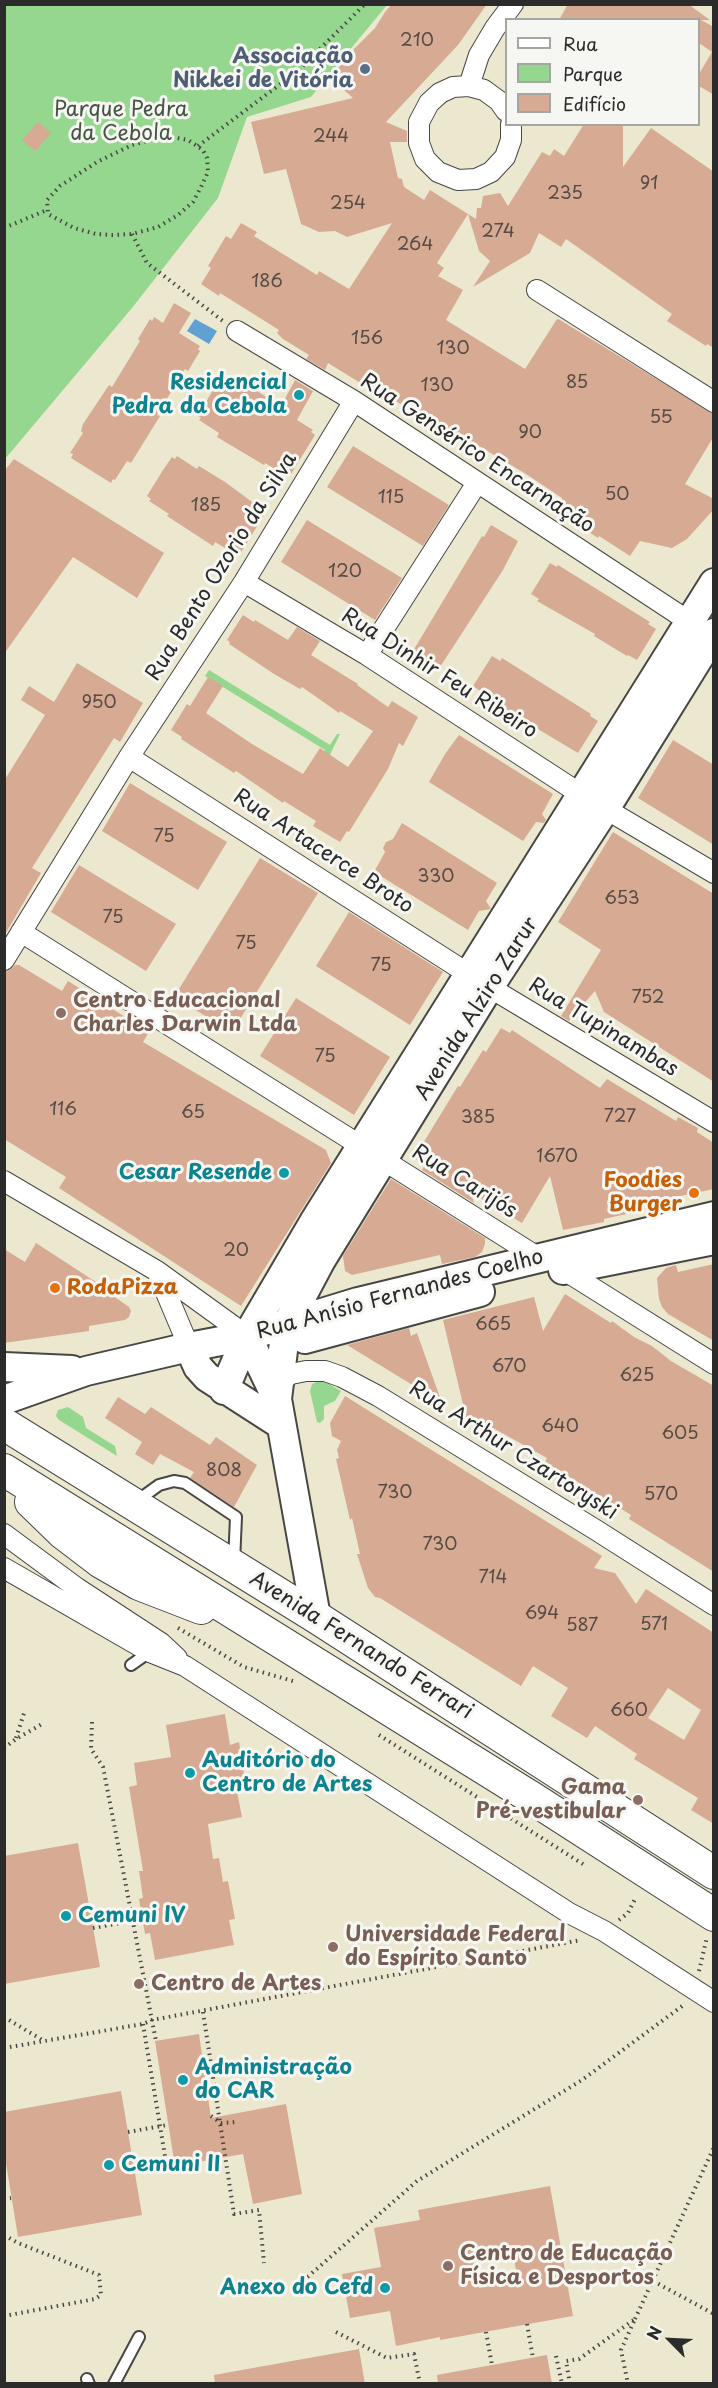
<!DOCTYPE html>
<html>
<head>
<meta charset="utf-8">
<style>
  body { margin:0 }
  #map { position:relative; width:718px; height:2388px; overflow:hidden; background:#ece8d0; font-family:"Playpen Sans",sans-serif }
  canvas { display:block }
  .frame { position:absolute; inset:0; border:6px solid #2b2b2b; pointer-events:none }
  .legend { position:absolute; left:505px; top:18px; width:195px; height:108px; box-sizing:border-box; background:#f6f6f2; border:2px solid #a5a5a2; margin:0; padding:8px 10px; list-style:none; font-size:18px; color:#2b2b2b }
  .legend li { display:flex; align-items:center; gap:12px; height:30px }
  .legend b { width:30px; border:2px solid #a5a5a2 }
  .north { position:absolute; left:640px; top:2310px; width:60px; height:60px; -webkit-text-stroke:4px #f6f6f2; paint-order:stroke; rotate:294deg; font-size:16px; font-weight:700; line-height:24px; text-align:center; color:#2b2b2b }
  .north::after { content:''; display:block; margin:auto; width:21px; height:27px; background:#2b2b2b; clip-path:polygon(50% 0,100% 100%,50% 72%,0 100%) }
</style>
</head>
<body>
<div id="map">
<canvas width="718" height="2388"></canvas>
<div class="frame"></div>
<ul class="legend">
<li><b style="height:8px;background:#fff"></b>Rua</li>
<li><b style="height:16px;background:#95d78f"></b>Parque</li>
<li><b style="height:16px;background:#d6aa93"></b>Edifício</li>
</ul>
<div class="north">N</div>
</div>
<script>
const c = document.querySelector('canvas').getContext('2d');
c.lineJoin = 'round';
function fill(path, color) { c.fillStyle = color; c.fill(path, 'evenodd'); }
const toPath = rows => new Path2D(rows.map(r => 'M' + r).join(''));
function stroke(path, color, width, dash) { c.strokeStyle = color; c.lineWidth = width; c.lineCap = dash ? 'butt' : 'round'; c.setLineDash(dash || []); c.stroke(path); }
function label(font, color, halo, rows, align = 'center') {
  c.font = font + ' "Playpen Sans",sans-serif'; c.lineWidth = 6; c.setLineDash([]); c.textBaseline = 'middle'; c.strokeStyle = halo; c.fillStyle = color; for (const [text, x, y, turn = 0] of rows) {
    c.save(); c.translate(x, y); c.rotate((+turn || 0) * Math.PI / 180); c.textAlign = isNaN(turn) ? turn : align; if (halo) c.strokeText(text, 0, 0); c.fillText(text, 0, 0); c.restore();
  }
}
fill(toPath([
  [4,5,387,5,311,97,247,117,218,198,132,308,5,459],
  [209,670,330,745,337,734,340,734,326,763,318,764,325,750,205,676],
  [322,1380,341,1391,335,1401,324,1406,324,1419,320,1423,317,1422,310,1391,312,1384],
  [68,1407,83,1417,86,1428,115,1446,117,1456,59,1420,56,1416,58,1410]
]), '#95d78f');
fill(toPath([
  [195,319,217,331,209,344,187,331]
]), '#61a0d3');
fill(toPath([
  [392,4,487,4,458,45,386,122,407,131,407,142,390,142,398,178,402,179,404,187,424,200,430,190,468,214,437,263,444,268,438,276,463,290,446,320,525,369,557,319,560,320,714,414,714,436,685,484,714,499,714,509,687,539,672,548,640,541,630,556,599,536,598,538,555,510,562,498,526,474,457,433,454,438,377,389,375,392,328,363,325,370,306,359,309,355,283,339,277,333,279,330,220,293,219,296,201,284,211,268,208,266,226,236,231,239,241,223,257,232,254,236,317,275,319,271,349,289,392,223,347,237,335,231,319,232,301,224,286,169,264,174,251,122,353,98,330,78,355,48,375,28,385,12],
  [568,4,688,4,710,20,701,20,714,27,714,95,699,86,699,74,712,52,699,43,699,20,559,20],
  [38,122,51,133,35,151,22,140],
  [584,124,623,124,623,167,651,128,714,172,714,348,707,344,706,346,667,321,672,314,566,239,561,247,539,233,530,253,473,287,490,261,479,251,468,214,476,219,477,208,481,208,483,196,500,193,508,206,542,152,550,156,554,149,564,156],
  [174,303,191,313,179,333,200,346,198,349,200,351,188,371,185,369,157,415,160,416,131,463,127,461,115,480,113,479,111,483,71,458,73,454,70,453,83,433,81,431,83,424,109,385,112,387,140,341,138,339,150,319,152,321,154,317,163,323],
  [221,376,225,379,227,376,247,389,249,386,281,406,295,380,313,391,297,420,313,430,311,432,315,435,291,474,287,471,285,475,265,463,264,465,217,437,219,433,199,420,201,418,198,416],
  [353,446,449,505,423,546,327,487],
  [177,456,197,469,199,466,225,482,263,510,262,513,264,515,240,554,236,551,235,554,215,542,213,546,167,516,169,514,149,501,151,499,147,496,163,470,172,457,175,459],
  [14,459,164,553,137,598,73,557,4,654,4,471],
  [307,520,402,578,375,620,281,562],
  [491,525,518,541,503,570,440,667,413,651,482,536,484,537],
  [550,563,557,567,558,565,650,622,648,624,656,629,637,660,628,655,627,656,594,636,595,634,537,601,539,599,531,594],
  [243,615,254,622,255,620,288,640,297,627,320,641,311,655,358,684,357,685,388,707,392,701,418,717,403,746,399,743,388,769,349,832,347,831,340,842,313,826,316,821,284,801,283,803,236,771,234,773,181,739,182,737,171,730,187,704,190,706,208,677,223,686,206,713,252,744,303,774,320,748,348,767,373,731,340,711,339,713,302,687,300,689,274,674,229,644,230,642,227,640],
  [492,656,500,661,502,658,591,714,590,716,598,721,578,753,511,713,473,686],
  [77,663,143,703,120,742,114,738,32,868,41,873,4,936,4,781,45,715,21,700,29,686,54,702],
  [459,735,553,794,542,814,546,820,544,823,536,822,523,841,429,782,445,754],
  [673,740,714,765,714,845,638,798],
  [130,783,227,842,198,890,102,831],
  [402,823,497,883,486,901,491,909,479,911,468,930,374,872,385,852,383,848,386,842,393,839],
  [613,832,714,894,714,1082,604,1012,595,991,569,1021,561,1016,601,950,558,922],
  [260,858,318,893,232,1032,174,997],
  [79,865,176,924,146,971,51,912],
  [349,912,443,972,410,1025,316,966],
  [15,965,19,965,62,991,68,981,149,1032,143,1042,326,1150,331,1163,241,1306,59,1188,66,1177,4,1139,4,972,10,970],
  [296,998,390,1057,354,1115,260,1056],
  [501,1028,510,1033,512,1030,600,1088,607,1079,676,1121,678,1117,698,1128,697,1132,714,1143,714,1189,661,1200,662,1206,604,1219,604,1222,563,1230,550,1176,522,1223,471,1193,474,1203,422,1170,425,1165,414,1158,458,1086,460,1087,483,1050,486,1052],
  [391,1179,485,1238,485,1244,482,1252,475,1257,442,1264,440,1255,352,1275,345,1271,343,1256],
  [36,1243,99,1284,106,1291,129,1307,131,1311,129,1317,125,1320,89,1326,89,1331,4,1343,4,1249,25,1262],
  [714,1264,714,1341,668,1314,662,1307,659,1299,657,1278,666,1268,676,1265,678,1272],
  [565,1294,611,1323,612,1321,634,1337,652,1346,671,1361,714,1386,714,1572,629,1519,631,1515,545,1462,547,1458,484,1423,482,1426,466,1417,443,1320,534,1297,543,1331],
  [409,1328,411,1336,417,1333,442,1403,347,1345],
  [345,1396,602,1556,594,1568,615,1573,636,1604,646,1589,714,1633,714,1824,691,1810,698,1798,634,1759,637,1754,595,1726,587,1738,551,1716,568,1688,533,1666,521,1686,380,1598,375,1597,368,1588,357,1554,360,1554,352,1518,350,1520,336,1459,339,1458,337,1450,341,1441,332,1436,330,1423],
  [668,1688,701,1710,684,1740,648,1718],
  [118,1397,145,1414,151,1407,210,1445,216,1437,257,1465,234,1507,190,1478,194,1472,160,1454,153,1465,135,1454,142,1442,105,1418],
  [225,1714,230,1745,239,1742,245,1780,235,1781,242,1817,208,1824,213,1859,219,1858,223,1882,228,1881,235,1919,229,1920,234,1945,155,1960,150,1933,145,1934,139,1899,143,1898,139,1871,143,1871,129,1787,137,1785,134,1763,171,1757,166,1725],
  [78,1843,100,1967,4,1984,4,1856],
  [199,2034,211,2118,286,2104,302,2194,253,2204,243,2154,175,2166,155,2041],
  [121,2091,142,2215,18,2237,4,2151,4,2112],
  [550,2186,573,2316,440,2340,440,2337,396,2346,390,2311,350,2318,342,2274,381,2267,374,2228,420,2220,418,2210],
  [512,2247,518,2281,479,2288,473,2255],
  [359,2349,365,2384,215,2384,214,2375],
  [547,2355,552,2384,438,2384,437,2375]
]), '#d6aa93');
const lane = toPath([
  [137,1501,159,1485,174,1481,185,1483,236,1517,234,1562],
  [131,1665,151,1651],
  [87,2379,89,2384],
  [114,2384,139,2337]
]);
const street = toPath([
  [469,86,479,55,495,28,513,4],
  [506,111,499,101,484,90,469,86,453,87,440,93,429,103,419,122,419,143,425,159,438,172,458,180,476,179,491,172,505,157,511,140,511,124],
  [537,290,714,402],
  [237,331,354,401,699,628],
  [244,582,367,655,582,795,714,873],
  [367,655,477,483],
  [129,757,489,987,714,1122],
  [21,932,539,1258],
  [4,960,129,757,244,582,354,401],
  [4,1181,157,1271,247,1336],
  [564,1270,714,1364],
  [157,1271,189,1347],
  [279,1382,291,1374,306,1371,325,1371,342,1377,378,1396,596,1530,714,1605],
  [4,1534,77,1588,161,1643,177,1658],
  [4,1568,150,1652,185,1666,569,1913,604,1931,714,2002]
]);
const secondary = toPath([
  [563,1270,714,1240],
  [247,1336,277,1399,316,1617],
  [305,1339,480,1292],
  [189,1347,198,1367,207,1377,280,1424],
  [4,1367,72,1370],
  [224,1390,247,1336,314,1222,714,583],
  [277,1399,286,1326,321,1260,489,987,605,809,714,633],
  [4,1400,86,1371,189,1347,247,1336,358,1302,714,1216]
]);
const primary = toPath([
  [4,1424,316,1617,714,1873],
  [4,1470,532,1798,714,1915],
  [31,1502,63,1533,101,1562,139,1584,201,1608]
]);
stroke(lane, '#484744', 14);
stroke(street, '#484744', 22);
stroke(secondary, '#484744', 32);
stroke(primary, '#484744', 34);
stroke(toPath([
  [166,136,188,140,203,150,207,158,208,172,201,187,193,202,178,215,158,227,132,234,112,235,96,234,74,228,48,214,47,200,60,186,97,162,132,145,166,136],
  [198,146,299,70,365,4],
  [4,228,47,210],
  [132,234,147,263,223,321],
  [178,1628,244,1667,293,1681],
  [92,1722,91,1749,103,1767,156,2041],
  [379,1735,586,1866],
  [16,1738,25,1710],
  [4,1748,16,1739,44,1723],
  [619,1920,628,1913,636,1897],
  [93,1928,142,1919],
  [699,1971,707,1937],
  [203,2012,234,2214,259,2210,264,2263],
  [4,2017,44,2041],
  [143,2024,167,2168,175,2166],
  [4,2048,143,2024,152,2020,581,1940],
  [211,2116,221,2123,237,2122],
  [128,2132,167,2125],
  [4,2199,11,2198],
  [4,2235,18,2243,99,2275,101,2295,95,2299,4,2316],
  [303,2281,417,2181,582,2080,685,2004],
  [653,2281,714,2314],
  [635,2319,714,2147],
  [527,2324,533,2358],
  [336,2332,387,2358,414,2354,419,2379],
  [486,2332,492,2365],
  [556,2356,562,2384],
  [570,2384,566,2361,579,2359,635,2319,621,2350,628,2384]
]), '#484744', 4, [1.5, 4.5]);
stroke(lane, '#fff', 10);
stroke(street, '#fff', 20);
stroke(secondary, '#fff', 28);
stroke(primary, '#fff', 32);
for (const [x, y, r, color] of [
  [365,69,6,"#5c6f8a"],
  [299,395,6,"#0f9aa8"],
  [61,1013,6,"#8d6e63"],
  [284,1173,6,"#0f9aa8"],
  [694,1193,6,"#e8710a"],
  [55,1288,6,"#e8710a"],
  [190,1773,6,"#0f9aa8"],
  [638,1800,6,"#8d6e63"],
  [66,1916,6,"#0f9aa8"],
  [333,1947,6,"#8d6e63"],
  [139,1984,6,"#8d6e63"],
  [183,2080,6,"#0f9aa8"],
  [109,2165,6,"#0f9aa8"],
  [448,2266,6,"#8d6e63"],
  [385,2288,6,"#0f9aa8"]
]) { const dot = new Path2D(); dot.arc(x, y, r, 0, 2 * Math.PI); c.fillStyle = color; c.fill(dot); stroke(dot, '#f6f6f2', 2); }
label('18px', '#564b45', null, [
  ["210",417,41],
  ["244",331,137],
  ["91",649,184],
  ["235",565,194],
  ["254",348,204],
  ["274",498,232],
  ["264",415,245],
  ["186",267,282],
  ["156",367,339],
  ["130",453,349],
  ["85",577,383],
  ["130",437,386],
  ["55",661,418],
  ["90",530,433],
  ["50",617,495],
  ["115",391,498],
  ["185",206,506],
  ["120",345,572],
  ["950",99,703],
  ["75",164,837],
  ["330",436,877],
  ["653",622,899],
  ["75",113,918],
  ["75",246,944],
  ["75",381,966],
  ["752",648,998],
  ["75",325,1057],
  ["116",63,1110],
  ["65",193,1113],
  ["727",620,1117],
  ["385",478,1118],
  ["1670",557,1157],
  ["20",236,1251],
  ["665",493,1325],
  ["670",509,1367],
  ["625",637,1376],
  ["640",560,1427],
  ["605",680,1434],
  ["808",224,1471],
  ["730",395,1493],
  ["570",661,1495],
  ["730",440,1545],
  ["714",493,1578],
  ["694",542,1614],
  ["571",654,1625],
  ["587",582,1626],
  ["660",629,1711]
]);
label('bold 21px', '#4e5e75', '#f6f6f2', [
  ["Associação",353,57],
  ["Nikkei de Vitória",353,81]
], 'right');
label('21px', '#465644', '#f6f6f2', [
  ["Parque Pedra",121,110],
  ["da Cebola",121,134]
]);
label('bold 21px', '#0d838f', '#f6f6f2', [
  ["Residencial",287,383,"right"],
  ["Pedra da Cebola",287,407,"right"],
  ["Cesar Resende",272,1173,"right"],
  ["Auditório do",202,1761],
  ["Centro de Artes",202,1785],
  ["Cemuni IV",78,1916],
  ["Administração",195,2068],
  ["do CAR",195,2092],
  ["Cemuni II",121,2165],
  ["Anexo do Cefd",373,2288,"right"]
], 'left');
label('21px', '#2b2b2b', '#f6f6f2', [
  ["Rua Gensérico Encarnação",477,454,33],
  ["Rua Bento Ozorio da Silva",222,567,-58],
  ["Rua Dinhir Feu Ribeiro",439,674,32],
  ["Rua Artacerce Broto",323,852,33],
  ["Avenida Alziro Zarur",477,1009,-58],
  ["Rua Tupinambas",603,1028,31],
  ["Rua Carijós",464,1182,32],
  ["Rua Anísio Fernandes Coelho",400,1295,-15],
  ["Rua Arthur Czartoryski",513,1451,32],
  ["Avenida Fernando Ferrari",361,1646,32]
]);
label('bold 21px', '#785e54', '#f6f6f2', [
  ["Centro Educacional",73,1001],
  ["Charles Darwin Ltda",73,1025],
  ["Gama",626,1788,"right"],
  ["Pré-vestibular",626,1812,"right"],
  ["Universidade Federal",345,1935],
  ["do Espírito Santo",345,1959],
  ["Centro de Artes",151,1984],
  ["Centro de Educação",460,2254],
  ["Física e Desportos",460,2278]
], 'left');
label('bold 21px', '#c56008', '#f6f6f2', [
  ["Foodies",682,1181],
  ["Burger",682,1205],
  ["RodaPizza",67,1288,"left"]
], 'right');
</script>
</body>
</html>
